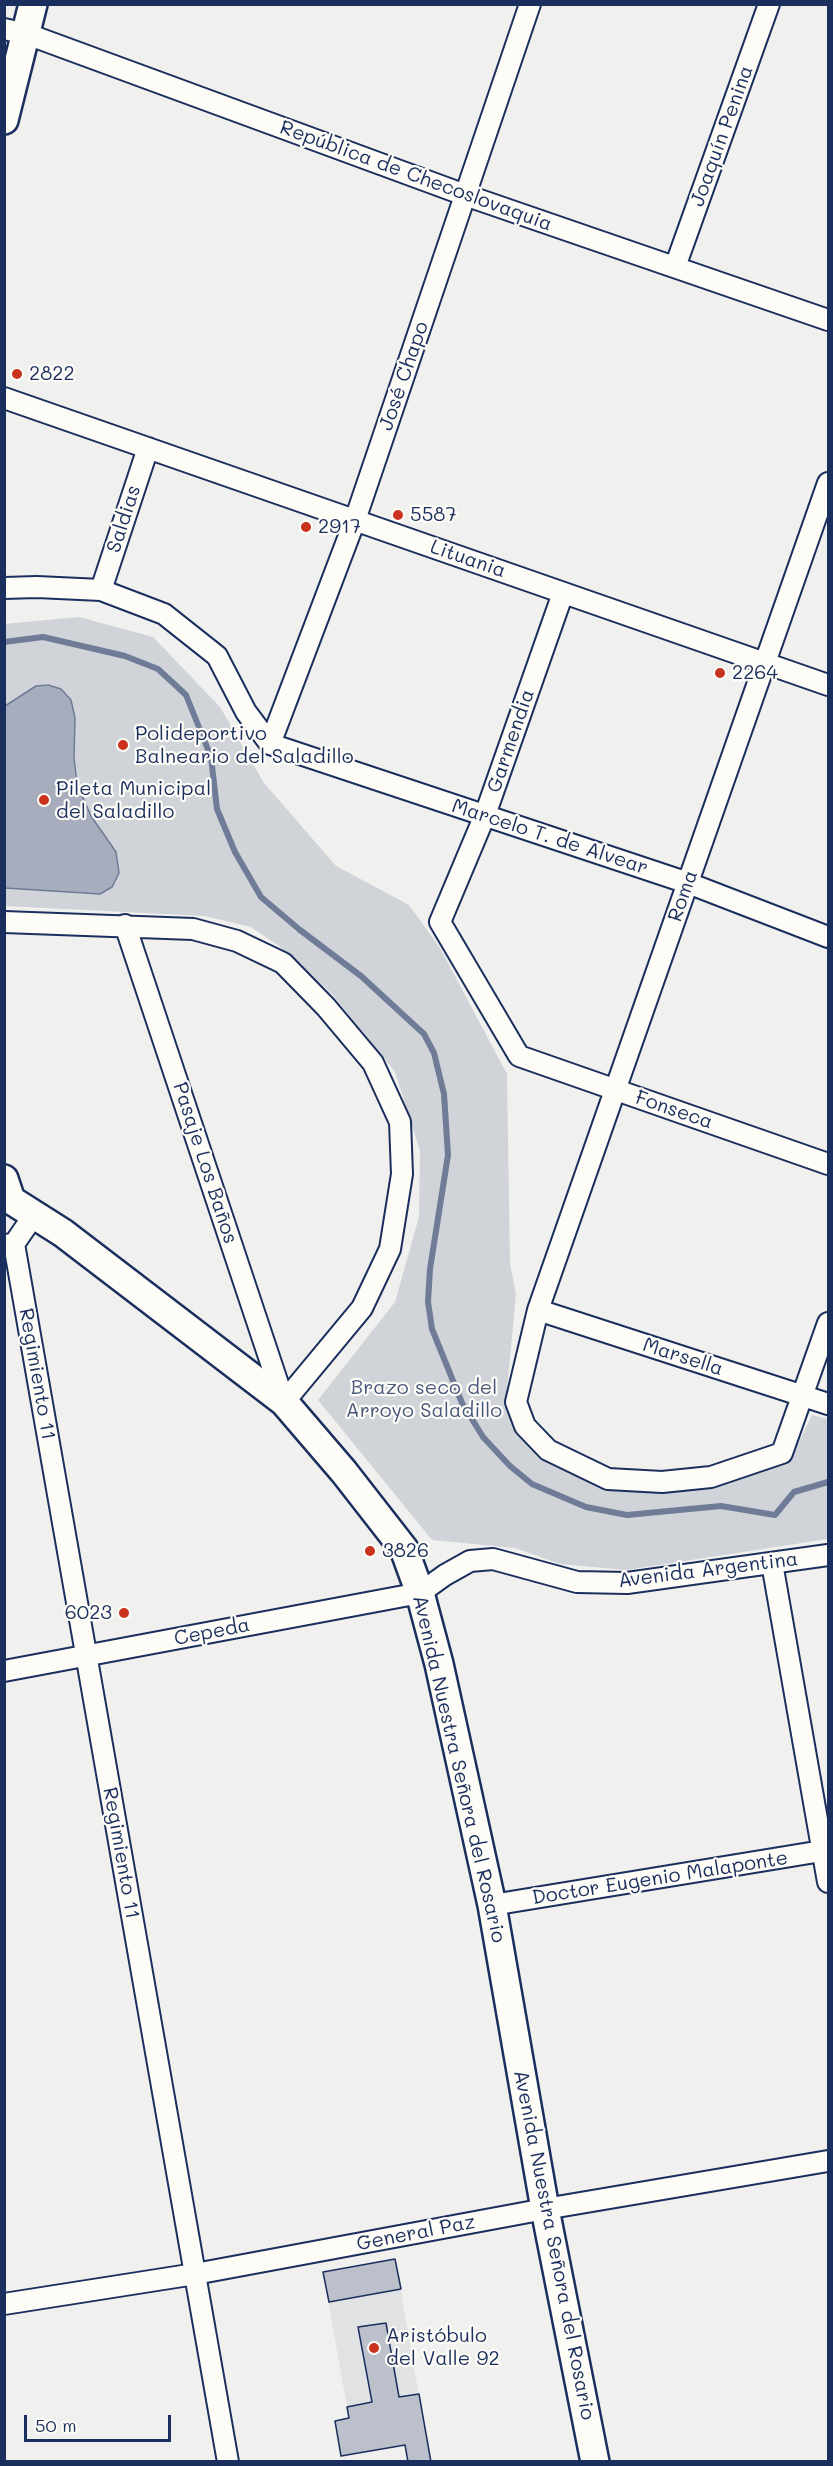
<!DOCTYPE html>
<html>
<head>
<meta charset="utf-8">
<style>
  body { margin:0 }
  #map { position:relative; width:833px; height:2466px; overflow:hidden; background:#f0f0ee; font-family:Mali,sans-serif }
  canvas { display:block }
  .frame { position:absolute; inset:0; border:6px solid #1b2f5e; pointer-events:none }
  .scale { position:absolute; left:24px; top:2415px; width:147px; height:27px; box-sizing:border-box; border:3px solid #1b2f5e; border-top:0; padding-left:8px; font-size:18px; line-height:21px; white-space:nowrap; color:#1b2f5e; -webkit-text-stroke:4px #fdfcf7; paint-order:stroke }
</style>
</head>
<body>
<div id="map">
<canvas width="833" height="2466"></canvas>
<div class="frame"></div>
<div class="scale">50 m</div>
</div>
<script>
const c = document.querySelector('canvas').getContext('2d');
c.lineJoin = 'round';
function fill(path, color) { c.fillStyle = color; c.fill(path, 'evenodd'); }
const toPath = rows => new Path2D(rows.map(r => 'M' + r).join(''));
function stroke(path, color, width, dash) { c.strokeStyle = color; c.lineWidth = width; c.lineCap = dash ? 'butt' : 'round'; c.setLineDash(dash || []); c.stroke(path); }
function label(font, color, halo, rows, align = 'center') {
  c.font = font + ' Mali,sans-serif'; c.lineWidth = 4.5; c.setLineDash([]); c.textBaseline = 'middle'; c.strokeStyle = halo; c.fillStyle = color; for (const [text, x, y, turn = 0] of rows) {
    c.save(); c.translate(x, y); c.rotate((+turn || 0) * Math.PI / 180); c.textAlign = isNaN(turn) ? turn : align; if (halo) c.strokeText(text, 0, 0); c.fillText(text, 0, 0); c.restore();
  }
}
fill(toPath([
  [395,2259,427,2441,341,2456,335,2421,349,2418,323,2272]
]), '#e0e2e3');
fill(toPath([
  [79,617,153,637,220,707,264,783,336,866,409,905,440,948,507,1074,510,1264,516,1294,507,1390,517,1427,543,1455,606,1489,666,1491,712,1483,790,1461,812,1415,828,1419,828,1539,626,1570,560,1564,515,1548,432,1540,318,1400,395,1302,419,1217,420,1151,395,1072,332,994,279,946,251,927,205,916,5,906,4,624]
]), '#d0d3d8');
const water = toPath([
  [48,685,61,689,71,700,75,718,74,758,77,784,91,816,116,852,119,873,112,887,100,894,5,888,5,706,36,686,48,685]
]);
fill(water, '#a7adbd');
stroke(water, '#6f7b97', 1.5);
stroke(toPath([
  [4,642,43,637,125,656,158,669,186,695,211,757,217,809,235,852,261,897,300,930,361,976,424,1034,434,1053,444,1094,448,1155,430,1269,428,1302,432,1329,462,1403,483,1437,510,1466,532,1484,586,1507,627,1515,721,1506,775,1515,794,1492,828,1482]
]), '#6f7b97', 6);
const building = toPath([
  [395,2259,401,2289,329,2302,323,2272,395,2259],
  [386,2323,399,2397,419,2394,431,2462,408,2462,405,2445,341,2456,335,2421,349,2418,347,2407,372,2402,358,2327,386,2323]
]);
fill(building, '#bbc0ca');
stroke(building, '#1b2f5e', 1.5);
const street = toPath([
  [4,29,27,34,465,195,828,320],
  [675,267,769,4],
  [4,398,828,685],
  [828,483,538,1310,516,1402,525,1426,548,1450,608,1479,662,1482,711,1477,782,1453,828,1323],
  [4,588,37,587,101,590,164,614,217,656,246,712,270,744],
  [101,590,148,448],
  [563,593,485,815,440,922,519,1056,828,1164],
  [270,744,355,520,530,4],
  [270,744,688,883,828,937],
  [4,922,193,929,237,941,283,963,326,1007,373,1063,400,1122,402,1174,390,1249,362,1308,284,1402],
  [125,925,284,1402],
  [14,1244,228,2462],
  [4,1245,14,1244,34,1215],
  [538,1310,828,1404],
  [772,1563,828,1882],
  [4,1671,420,1593,445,1575,470,1561,493,1559,577,1582,627,1583,828,1555],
  [492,1905,828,1850],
  [4,2304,195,2274,545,2209,828,2161]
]);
const secondary = toPath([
  [4,120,33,4],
  [4,1179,11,1200,63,1233,284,1402,344,1472,404,1549,420,1593,439,1664,492,1905,545,2209,595,2462]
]);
stroke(street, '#1b2f5e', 24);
stroke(secondary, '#1b2f5e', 32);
stroke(street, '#fdfcf7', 20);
stroke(secondary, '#fdfcf7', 27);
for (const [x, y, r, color] of [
  [17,374,6,"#c8321e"],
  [398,515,6,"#c8321e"],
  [306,527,6,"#c8321e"],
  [720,673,6,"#c8321e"],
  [123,745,6,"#c8321e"],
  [44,800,6,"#c8321e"],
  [370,1551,6,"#c8321e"],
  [124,1613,6,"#c8321e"],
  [374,2348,6,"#c8321e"]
]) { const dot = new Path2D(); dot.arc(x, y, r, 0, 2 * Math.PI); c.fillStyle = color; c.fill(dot); stroke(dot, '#fdfcf7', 2); }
label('20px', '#1b2f5e', '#fdfcf7', [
  ["Joaquín Penina",722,136,-70],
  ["República de Checoslovaquia",416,176,20],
  ["José Chapo",404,376,-71],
  ["Saldias",124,519,-72],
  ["Lituania",468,559,19],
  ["Garmendia",511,741,-71],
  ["Marcelo T. de Alvear",550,837,18],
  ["Roma",683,896,-71],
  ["Fonseca",674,1110,19],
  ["Pasaje Los Baños",205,1163,72],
  ["Marsella",683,1357,18],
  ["Regimiento 11",37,1374,80],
  ["Avenida Argentina",708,1570,-7],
  ["Cepeda",212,1632,-11],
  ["Avenida Nuestra Señora del Rosario",459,1769,77],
  ["Regimiento 11",121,1853,80],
  ["Doctor Eugenio Malaponte",660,1878,-9],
  ["General Paz",416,2233,-11],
  ["Avenida Nuestra Señora del Rosario",554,2245,79]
]);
label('20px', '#1b2f5e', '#fdfcf7', [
  ["2822",29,374],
  ["5587",410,515],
  ["2917",318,527],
  ["2264",732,673],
  ["Polideportivo",135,734],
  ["Balneario del Saladillo",135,757],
  ["Pileta Municipal",56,789],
  ["del Saladillo",56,812],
  ["3826",382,1551],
  ["6023",112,1613,"right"],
  ["Aristóbulo",386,2336],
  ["del Valle 92",386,2359]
], 'left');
label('20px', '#48587c', '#fdfcf7', [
  ["Brazo seco del",424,1388],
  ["Arroyo Saladillo",424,1411]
]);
</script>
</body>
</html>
